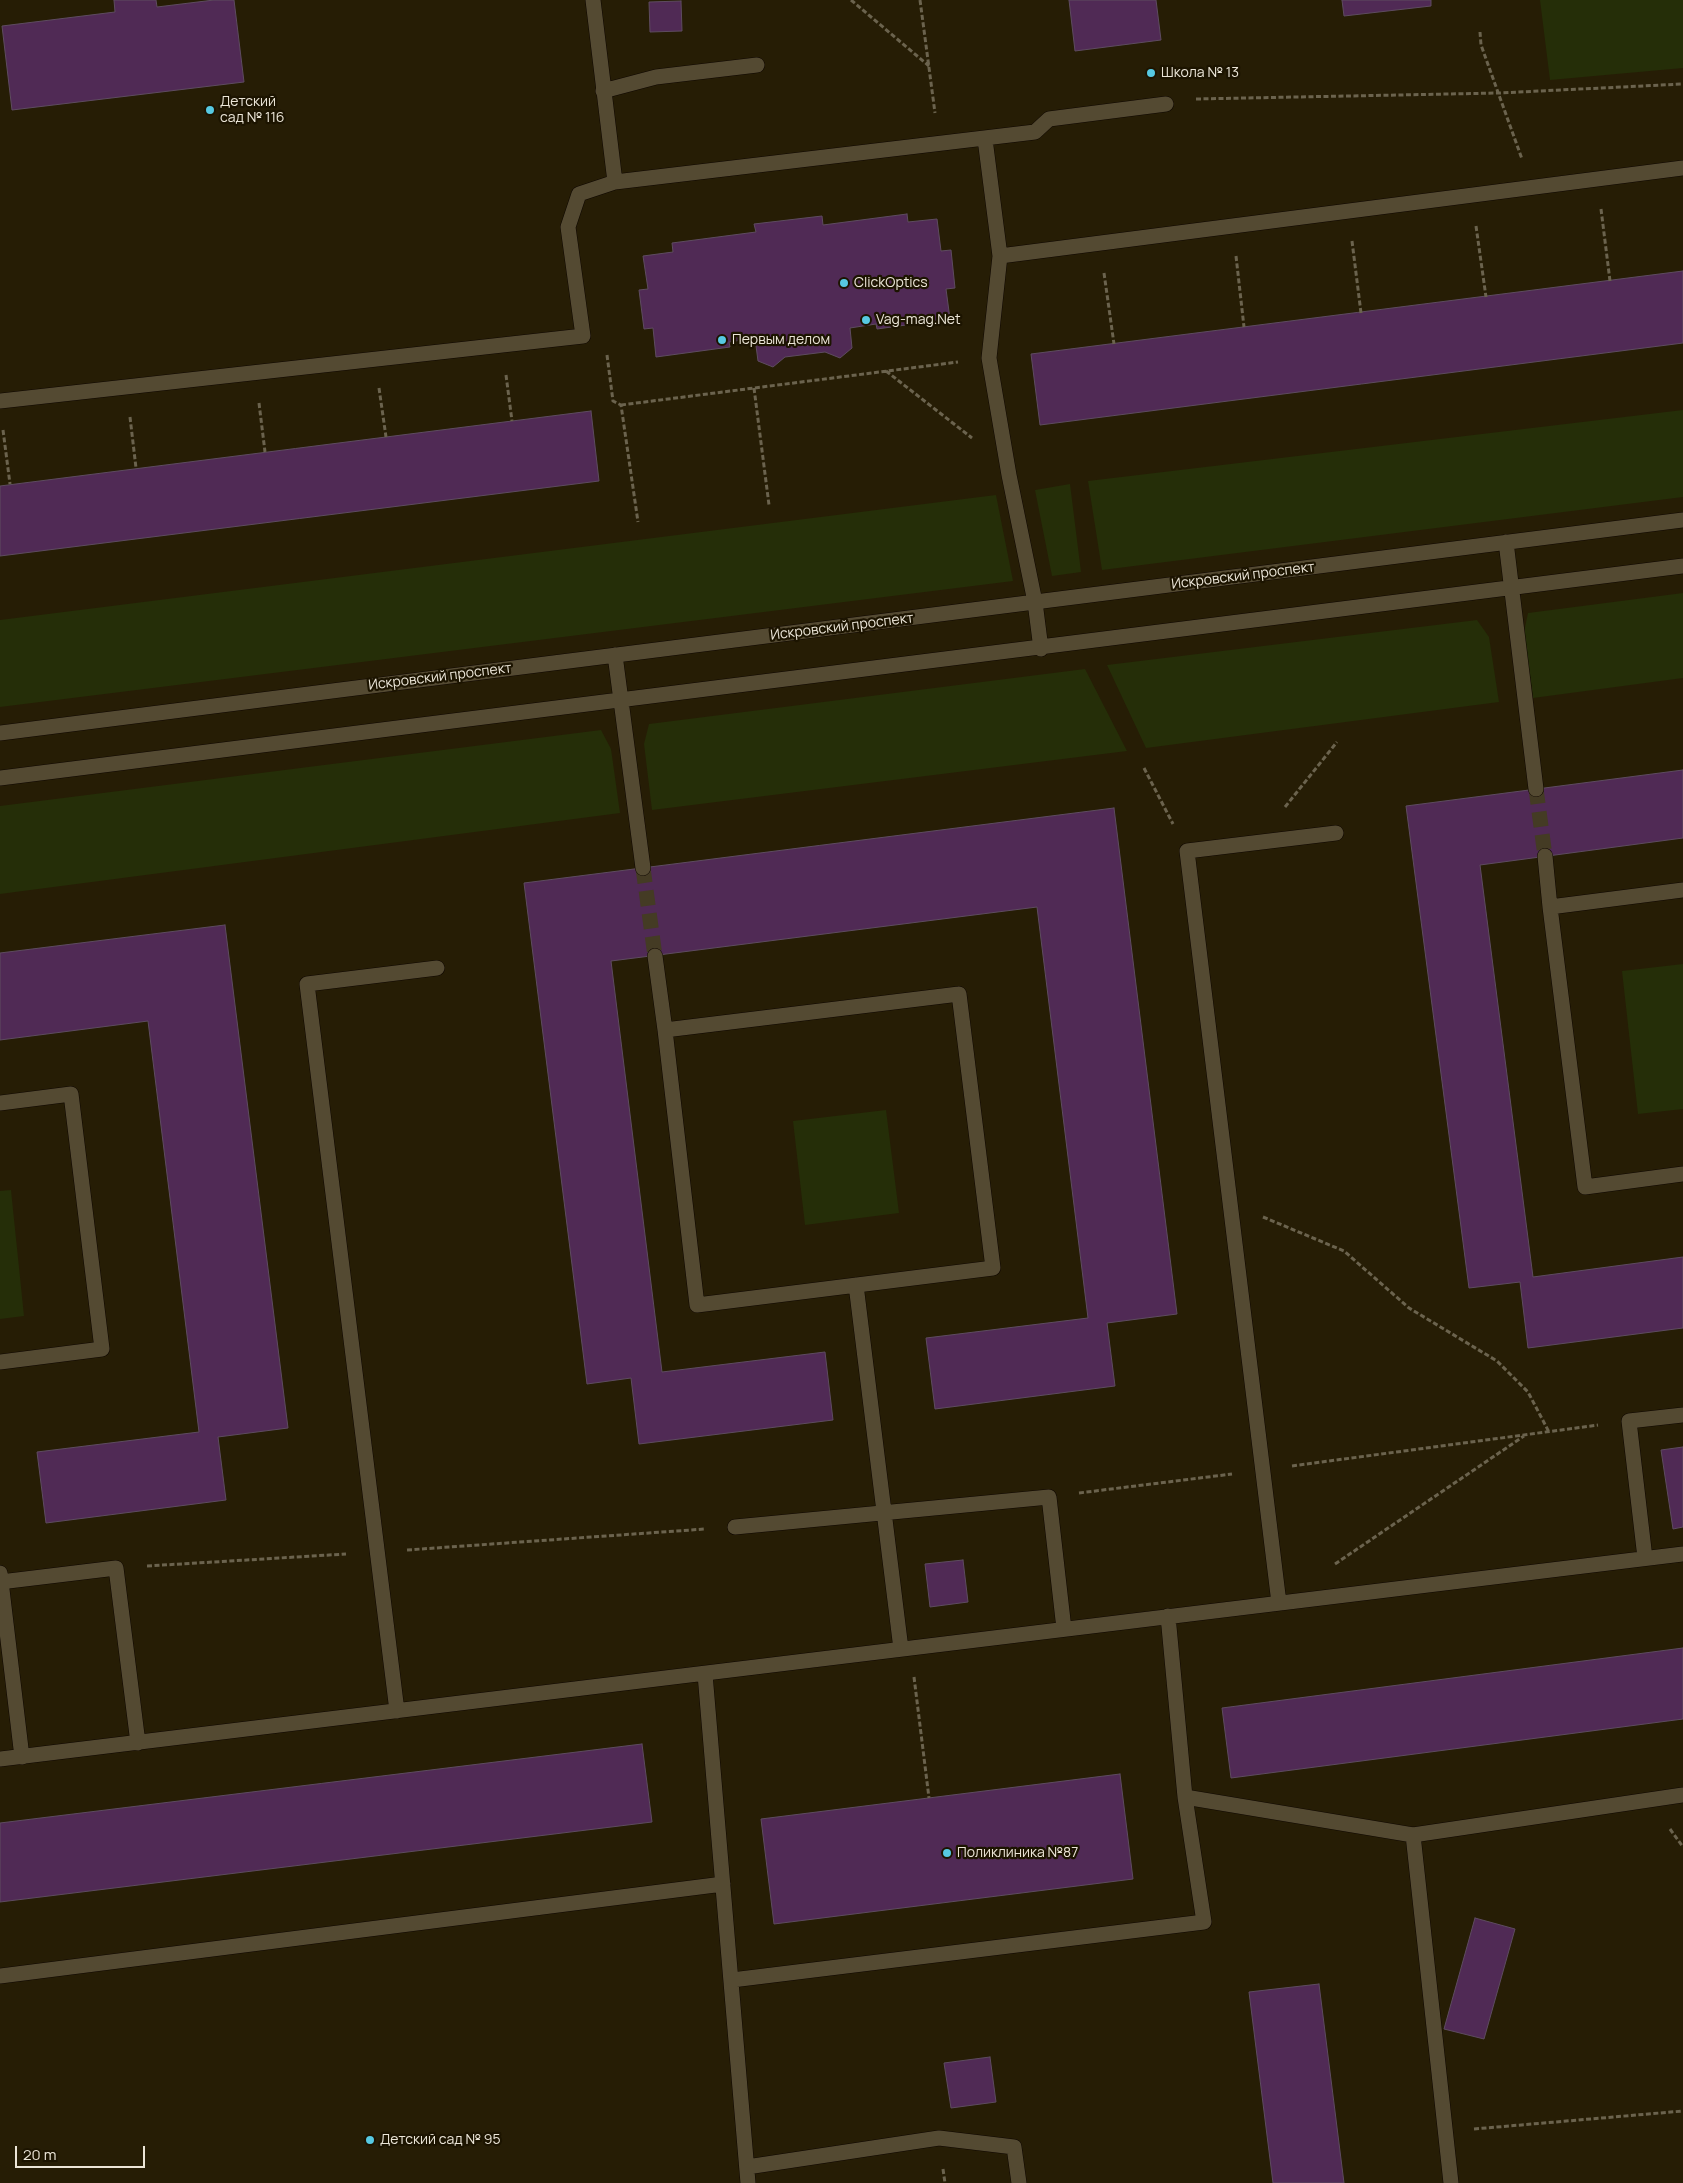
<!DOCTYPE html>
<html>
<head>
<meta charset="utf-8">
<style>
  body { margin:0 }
  #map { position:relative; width:1683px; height:2183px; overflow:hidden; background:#261d05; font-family:Manrope,sans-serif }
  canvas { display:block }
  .scale { position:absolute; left:15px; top:2146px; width:130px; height:22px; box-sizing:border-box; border:2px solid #ebe5d7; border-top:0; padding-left:6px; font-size:15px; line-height:18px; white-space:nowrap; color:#ebe5d7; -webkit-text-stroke:4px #1c1400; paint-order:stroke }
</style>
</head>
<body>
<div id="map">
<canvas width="1683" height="2183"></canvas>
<div class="scale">20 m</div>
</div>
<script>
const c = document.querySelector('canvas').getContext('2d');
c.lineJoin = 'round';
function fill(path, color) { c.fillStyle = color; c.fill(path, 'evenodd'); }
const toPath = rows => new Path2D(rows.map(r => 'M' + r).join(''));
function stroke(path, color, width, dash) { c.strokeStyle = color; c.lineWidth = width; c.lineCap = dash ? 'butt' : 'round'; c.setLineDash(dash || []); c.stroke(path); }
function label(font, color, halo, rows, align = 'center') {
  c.font = font + ' Manrope,sans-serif'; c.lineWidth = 4.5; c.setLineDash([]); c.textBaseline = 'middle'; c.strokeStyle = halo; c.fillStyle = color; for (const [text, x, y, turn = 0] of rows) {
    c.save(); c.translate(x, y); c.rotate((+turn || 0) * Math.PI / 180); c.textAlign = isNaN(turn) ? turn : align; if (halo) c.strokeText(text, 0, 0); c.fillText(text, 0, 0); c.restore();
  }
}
fill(toPath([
  [1540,0,1683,0,1683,68,1550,80],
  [1683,410,1683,497,1102,570,1088,481],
  [1070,484,1081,572,1052,576,1035,490],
  [996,495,1013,581,0,707,0,620],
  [1683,593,1683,678,1533,698,1524,632,1528,613],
  [1477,620,1489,637,1499,702,1146,748,1107,665],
  [1085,669,1127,751,652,810,644,744,649,724],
  [601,730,611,749,620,813,0,894,0,806],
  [1683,964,1683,1109,1638,1114,1622,971],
  [886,1110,899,1213,805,1225,793,1121],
  [11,1190,24,1316,0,1319,0,1191]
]), '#252e08');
const building = toPath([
  [114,0,156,0,157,7,214,0,234,0,244,82,12,110,2,26,115,12,114,0],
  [1069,0,1156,0,1161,40,1075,51,1069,0],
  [1342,0,1431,0,1431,6,1344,16,1342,0],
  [681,1,682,31,650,32,649,2,681,1],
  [907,214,908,222,937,219,941,251,951,250,955,288,946,289,950,319,877,329,876,324,850,328,852,348,840,358,825,352,785,357,773,367,758,361,755,338,729,342,730,347,656,357,653,328,644,329,639,290,648,289,643,256,673,252,672,243,756,232,754,224,822,216,823,225,907,214],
  [1683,271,1683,343,1040,425,1031,354,1683,271],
  [591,411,599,481,0,556,0,486,591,411],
  [1683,770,1683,838,1480,865,1533,1277,1683,1257,1683,1328,1528,1348,1520,1282,1469,1288,1406,806,1683,770],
  [1114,808,1177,1314,1107,1323,1115,1386,935,1409,926,1338,1088,1318,1037,907,611,961,662,1372,825,1352,833,1420,639,1444,631,1378,587,1384,524,883,1114,808],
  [225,925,288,1428,218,1437,226,1500,46,1523,37,1452,199,1432,148,1021,0,1040,0,953,225,925],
  [1683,1447,1683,1527,1673,1529,1661,1450,1683,1447],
  [963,1560,968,1602,930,1607,925,1564,963,1560],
  [1683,1648,1683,1719,1231,1778,1222,1708,1683,1648],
  [642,1744,652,1822,0,1902,0,1823,642,1744],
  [1120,1774,1133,1879,774,1924,761,1819,1120,1774],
  [1475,1918,1515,1929,1484,2039,1444,2029,1475,1918],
  [1319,1984,1344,2183,1273,2183,1249,1992,1319,1984],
  [990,2057,996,2102,951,2108,944,2063,990,2057]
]);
fill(building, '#502a55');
stroke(building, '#5e4c60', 1);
stroke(toPath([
  [1536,789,1545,856],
  [643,868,655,956]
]), '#443b24', 15, [15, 8]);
const minor = toPath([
  [603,91,656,77,757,65],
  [985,139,1000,256,989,358,1009,475,1035,602,1041,649],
  [615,182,1035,132,1049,119,1166,104],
  [1000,256,1683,168],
  [0,401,583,336,568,227,579,194,615,182,593,0],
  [1506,542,1536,789],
  [615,655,643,868],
  [0,733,1683,520],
  [0,778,1683,566],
  [1545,856,1550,907],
  [1683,890,1550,907,1585,1187,1683,1174],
  [655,956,665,1030],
  [959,994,993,1268,697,1305,665,1030,959,994],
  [0,1103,71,1094,102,1349,0,1362],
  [856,1285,901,1649],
  [735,1527,1049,1497,1064,1629],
  [1645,1558,1629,1421,1683,1415],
  [0,1573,22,1757],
  [0,1582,116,1568,138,1743],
  [1279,1603,1187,851,1336,833],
  [705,1674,748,2183],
  [397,1711,307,984,437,968],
  [0,1759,1683,1554],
  [1185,1797,1413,1835,1683,1795],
  [1413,1835,1451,2183],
  [0,1976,723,1884],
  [732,1980,1204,1922,1185,1797,1168,1616],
  [747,2167,939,2138,1014,2147,1019,2183]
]);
stroke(minor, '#0f0700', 16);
stroke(toPath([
  [851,0,929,66],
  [920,0,935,113],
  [1480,32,1481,45,1522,159],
  [1196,99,1499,93,1683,84],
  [1601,209,1610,281],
  [1476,226,1486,297],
  [1352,241,1361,313],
  [1236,256,1244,327],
  [1104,273,1114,344],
  [607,355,613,401,621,405,638,522],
  [886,371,972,438],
  [506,375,512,421],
  [379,388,386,437],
  [754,388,769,505],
  [259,403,265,452],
  [621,405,958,362],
  [130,417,136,468],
  [3,430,10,484],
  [1144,768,1173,824],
  [1285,807,1337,742],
  [1263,1217,1344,1251,1409,1308,1497,1361,1528,1392,1549,1432],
  [1292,1466,1598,1425],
  [1079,1493,1232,1474],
  [407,1550,705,1529],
  [1335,1564,1524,1436],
  [147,1566,346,1554],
  [914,1677,929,1798],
  [1670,1829,1683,1847],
  [1474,2129,1683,2111],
  [943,2169,945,2183]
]), '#6b634e', 3, [5, 2.5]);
stroke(minor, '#544a32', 15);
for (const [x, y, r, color] of [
  [1151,73,5,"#57c9e2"],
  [210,110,5,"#57c9e2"],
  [844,283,5,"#57c9e2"],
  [866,320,5,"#57c9e2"],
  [722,340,5,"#57c9e2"],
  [947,1853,5,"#57c9e2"],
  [370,2140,5,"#57c9e2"]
]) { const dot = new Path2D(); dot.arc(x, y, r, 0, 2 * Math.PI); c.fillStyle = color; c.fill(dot); stroke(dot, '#1c1400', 2); }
label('14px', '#ebe5d7', '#1c1400', [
  ["Школа № 13",1161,73],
  ["Детский",220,102],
  ["сад № 116",220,118],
  ["ClickOptics",854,283],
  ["Vag-mag.Net",876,320],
  ["Первым делом",732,340],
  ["Поликлиника №87",957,1853],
  ["Детский сад № 95",380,2140]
], 'left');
label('14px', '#ebe5d7', '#1c1400', [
  ["Искровский проспект",1243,576,-7],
  ["Искровский проспект",842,627,-7],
  ["Искровский проспект",440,677,-7]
]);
</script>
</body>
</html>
